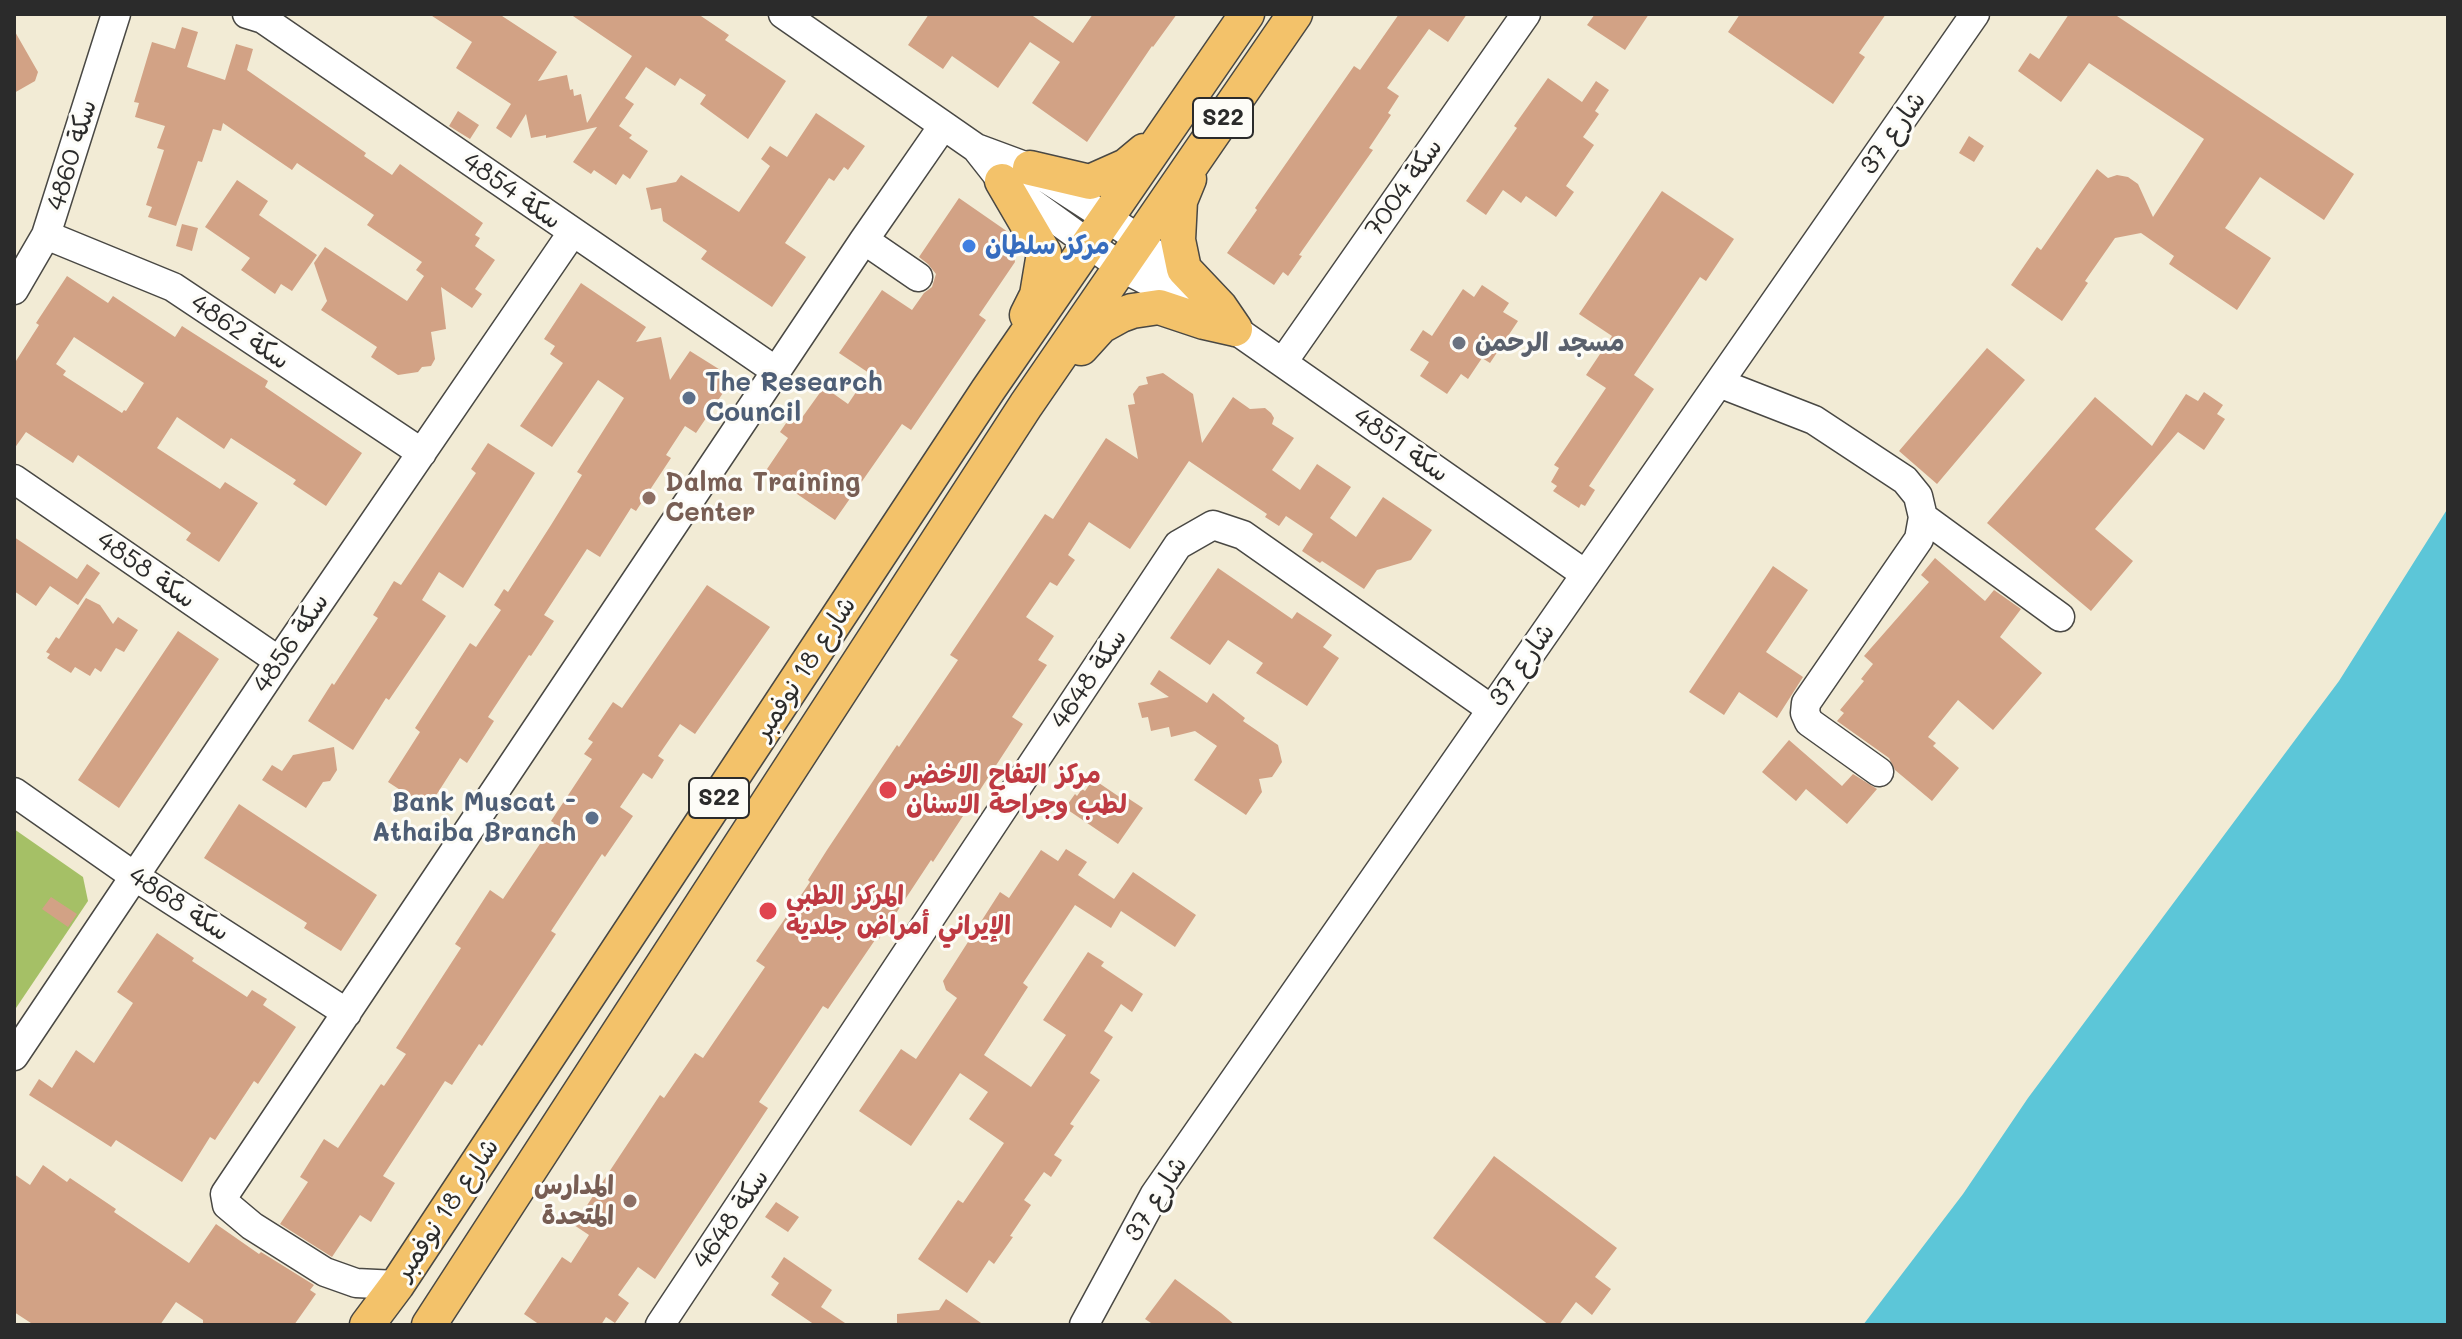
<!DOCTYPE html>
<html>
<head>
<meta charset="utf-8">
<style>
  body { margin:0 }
  #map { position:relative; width:2462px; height:1339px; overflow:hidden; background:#f2ebd5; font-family:Mali,sans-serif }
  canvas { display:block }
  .frame { position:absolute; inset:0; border:16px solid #2b2b2b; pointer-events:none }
</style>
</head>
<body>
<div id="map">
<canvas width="2462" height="1339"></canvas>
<div class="frame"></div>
</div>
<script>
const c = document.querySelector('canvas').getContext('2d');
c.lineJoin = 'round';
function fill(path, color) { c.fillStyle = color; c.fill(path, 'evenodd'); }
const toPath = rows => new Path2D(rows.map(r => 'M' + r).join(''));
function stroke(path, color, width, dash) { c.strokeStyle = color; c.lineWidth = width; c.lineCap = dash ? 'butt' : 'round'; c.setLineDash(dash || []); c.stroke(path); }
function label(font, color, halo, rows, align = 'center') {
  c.font = font + ' Mali,"Playpen Sans Arabic",sans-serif'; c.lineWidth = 6; c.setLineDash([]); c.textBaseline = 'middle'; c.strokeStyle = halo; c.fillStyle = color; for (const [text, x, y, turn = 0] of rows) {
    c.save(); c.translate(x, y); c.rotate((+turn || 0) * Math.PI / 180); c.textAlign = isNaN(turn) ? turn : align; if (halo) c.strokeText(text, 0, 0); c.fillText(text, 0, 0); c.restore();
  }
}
fill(toPath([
  [14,829,83,877,88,901,14,1011]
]), '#a5c066');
fill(toPath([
  [2448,508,2448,1325,1863,1325,1963,1194,2028,1098,2339,681]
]), '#5cc6d8');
fill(toPath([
  [429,14,499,14,557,52,538,81,567,75,570,90,573,89,574,96,581,94,587,123,632,56,570,14,698,14,729,35,725,40,786,81,748,139,700,104,706,95,680,78,675,86,646,67,625,98,634,104,619,126,632,135,629,138,648,151,630,179,623,174,616,185,594,170,591,174,573,162,597,127,546,138,546,135,531,138,526,114,511,138,496,128,511,104,456,68,472,42],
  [929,14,1030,14,1073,43,1093,14,1177,14,1153,47,1152,46,1087,142,1032,103,1060,62,1030,42,998,88,952,56,943,69,908,45],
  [1399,14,1467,14,1448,42,1429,29,1387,88,1399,96,1388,113,1391,115,1369,148,1373,150,1299,255,1302,256,1288,276,1283,272,1274,285,1227,253,1257,210,1255,208,1354,66,1360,70],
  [1595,14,1649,14,1625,50,1587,25],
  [1740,14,1886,14,1859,53,1865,57,1833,104,1728,32],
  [2069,14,2114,14,2354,174,2324,220,2260,177,2225,228,2271,258,2237,310,2169,264,2174,256,2141,233,2115,238,2085,281,2088,283,2062,321,2011,285,2037,247,2041,250,2097,169,2108,178,2117,175,2128,177,2138,184,2153,217,2204,139,2089,63,2061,102,2018,71,2030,53,2039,59],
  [182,27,198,32,187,67,225,80,236,44,253,49,247,70,366,153,364,156,392,175,400,164,483,223,475,235,480,238,475,246,495,260,475,289,482,294,472,308,441,287,446,329,431,332,435,359,431,366,422,367,418,372,398,375,371,357,377,347,321,310,327,301,314,263,325,247,407,301,424,276,416,270,422,262,367,225,374,215,297,163,292,170,223,123,221,131,213,129,202,162,198,161,176,226,148,217,152,207,146,205,164,150,157,148,165,126,135,117,139,103,134,102,152,42,175,49],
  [14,30,38,72,35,81,14,93],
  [1548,78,1582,102,1596,81,1609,90,1595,111,1599,114,1583,137,1594,145,1566,186,1574,192,1556,217,1526,196,1521,203,1503,190,1486,215,1466,201,1517,128,1514,126],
  [458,111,479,125,470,139,449,126],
  [816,113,865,146,848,170,844,167,834,181,829,178,785,243,806,257,772,307,701,259,707,251,663,221,661,208,651,210,646,188,676,182,681,175,739,212,770,166,761,159,770,146,787,157],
  [1969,136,1984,146,1974,162,1959,153],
  [237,180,268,201,259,215,317,255,292,291,281,284,275,294,241,270,250,258,205,227],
  [1662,191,1734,239,1706,281,1700,277,1634,375,1654,389,1589,486,1595,490,1585,506,1581,504,1579,508,1553,491,1557,486,1551,482,1559,468,1554,465,1606,388,1586,375,1612,336,1579,314],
  [959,198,1008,232,1015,262,979,315,986,320,911,430,902,424,835,520,765,472,788,438,780,432,793,413,801,419,824,387,848,404,869,373,839,353,882,290,912,310,924,293,932,287,936,274,928,264,919,257],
  [182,224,198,228,192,251,176,246],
  [67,276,108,303,113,296,175,337,182,326,268,381,265,387,362,453,326,506,293,484,296,480,231,438,224,449,177,417,157,448,220,489,225,482,258,503,219,562,186,540,191,533,78,455,73,463,26,432,14,449,14,364,39,325,36,323],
  [74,337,144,383,126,411,124,410,122,413,63,375,66,371,56,364],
  [581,283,646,327,636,342,661,337,670,380,690,351,722,371,718,377,729,384,696,433,685,426,666,455,671,458,636,511,631,508,600,557,587,549,544,615,554,621,531,656,529,655,488,717,494,721,467,763,460,758,428,808,388,782,420,732,415,728,470,643,476,647,501,610,494,605,504,589,508,592,551,525,582,475,577,472,624,398,598,380,552,447,520,426,563,363,550,354,555,346,544,339],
  [1482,285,1509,303,1503,312,1518,321,1490,363,1482,358,1468,379,1461,374,1447,394,1420,376,1429,362,1410,350,1423,330,1432,336,1463,289,1474,297],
  [1987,348,2025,380,1937,484,1899,451],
  [1163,373,1193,394,1202,443,1233,397,1250,409,1265,408,1271,413,1274,418,1272,424,1294,438,1272,470,1300,490,1317,464,1351,487,1330,518,1356,537,1383,497,1432,530,1411,560,1377,570,1364,589,1322,561,1320,563,1302,551,1313,534,1286,516,1279,526,1265,517,1267,514,1189,461,1130,549,1089,522,1068,555,1075,560,1057,586,1050,582,1026,617,1054,636,1038,660,1047,665,1012,717,1023,724,933,862,931,860,879,939,877,937,828,1009,823,1006,759,1102,768,1108,655,1279,638,1267,618,1295,629,1303,615,1323,606,1317,601,1325,540,1325,524,1314,562,1257,571,1263,589,1235,574,1225,660,1095,664,1098,695,1053,703,1058,765,967,756,961,810,882,808,880,827,850,897,745,899,747,958,660,950,655,1045,514,1053,519,1106,438,1138,459,1128,405,1135,404,1133,394,1139,386,1148,384,1146,377],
  [2204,392,2223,405,2217,414,2225,419,2204,450,2178,432,2095,529,2133,561,2091,611,1987,523,2095,397,2152,446,2186,394,2198,401],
  [488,443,535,473,463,588,439,572,422,600,446,616,389,700,386,698,353,750,308,721,332,683,334,685,378,618,373,615,394,581,401,585,476,473,471,469],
  [14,537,77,579,87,564,100,573,78,605,50,586,36,606,14,591],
  [1935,558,1985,601,1994,590,2021,609,2000,637,2042,673,1993,730,1958,700,1928,737,1936,743,1933,746,1959,768,1932,801,1895,770,1889,758,1837,721,1844,713,1840,710,1864,681,1861,679,1873,664,1864,656,1929,582,1921,575],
  [1773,566,1808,590,1766,652,1803,677,1777,718,1739,692,1724,715,1689,692],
  [1218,568,1292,619,1297,612,1332,635,1323,647,1339,658,1307,706,1256,673,1263,663,1228,640,1210,665,1170,638],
  [707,585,770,627,695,734,680,724,658,756,664,760,652,779,643,773,620,807,633,816,605,857,602,854,551,931,556,934,482,1046,479,1044,452,1085,445,1081,383,1176,395,1183,371,1222,360,1215,332,1257,280,1224,308,1182,300,1177,324,1139,338,1148,381,1084,384,1086,406,1054,396,1048,461,948,455,944,490,890,503,899,554,823,551,821,592,759,584,754,593,742,588,739,613,702,622,708],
  [86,598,100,605,113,624,118,617,138,630,124,652,116,648,101,672,95,668,90,676,75,667,71,673,47,658,50,654,46,652,56,637,59,639],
  [178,631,219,659,119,808,78,780],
  [1159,670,1207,703,1213,693,1245,718,1243,721,1278,745,1282,762,1272,777,1259,779,1262,792,1246,815,1194,780,1217,746,1195,731,1171,737,1169,727,1151,731,1148,717,1142,718,1138,703,1169,697,1150,684],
  [1789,740,1842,786,1853,774,1877,789,1847,824,1806,789,1796,801,1762,772],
  [334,747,337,770,330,781,323,782,306,808,262,780,272,765,282,771,293,755],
  [1093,779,1121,798,1123,795,1143,808,1118,844,1065,808,1075,794,1077,796,1082,789,1085,791],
  [239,804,377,895,341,951,304,928,307,923,204,858],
  [1066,849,1087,862,1078,875,1114,899,1133,872,1196,915,1175,947,1121,911,1111,928,1075,905,1023,983,1028,987,984,1055,1031,1087,1066,1035,1043,1020,1088,952,1104,962,1101,966,1143,994,1132,1012,1121,1004,1104,1031,1113,1037,1090,1073,1100,1080,1070,1124,1074,1126,1054,1155,1062,1160,1051,1177,1044,1172,1024,1200,1031,1205,1010,1236,1013,1237,994,1264,989,1260,967,1293,918,1259,958,1200,963,1203,1004,1143,969,1119,988,1092,960,1073,911,1146,859,1111,901,1049,916,1059,957,998,946,990,943,981,1000,892,1009,898,1041,850,1058,861],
  [51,897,77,914,68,927,42,909],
  [157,933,194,958,192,961,247,997,252,990,267,999,263,1005,296,1027,258,1084,254,1081,215,1140,210,1137,182,1182,116,1140,111,1147,29,1095,39,1079,52,1088,76,1050,94,1063,133,1003,117,992],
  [1494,1156,1617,1248,1595,1277,1611,1289,1592,1315,1576,1302,1559,1325,1549,1325,1433,1238],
  [43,1165,67,1182,70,1178,116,1209,114,1212,189,1263,216,1224,259,1254,261,1252,314,1285,310,1290,316,1294,294,1325,203,1325,203,1320,176,1302,160,1325,34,1325,14,1312,14,1174,30,1185],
  [776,1202,799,1217,788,1232,765,1217],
  [784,1257,832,1290,821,1307,848,1325,815,1325,771,1295,779,1283,771,1277],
  [1175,1279,1221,1313,1235,1325,1154,1325,1145,1319],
  [946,1299,984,1325,897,1325,897,1314,939,1310]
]), '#d2a285');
const minor = toPath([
  [247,14,263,19,776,371],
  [783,14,976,148,1030,168,1107,218,1139,239,1194,294],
  [976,148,1002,181,1121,267,1217,317,1585,574],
  [46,235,173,287,422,453],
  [864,240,918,277],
  [14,290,46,235,116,14],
  [1283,362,1526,14],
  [1719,383,1814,420,1905,480,1918,496,1923,517,1919,539,1806,703,1805,713,1809,722,1879,772],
  [14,479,279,661],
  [1923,517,2060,617],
  [14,792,134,876,347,1013],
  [14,1056,279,661,572,233],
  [397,1285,356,1283,325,1272,252,1226,227,1205,225,1194,864,240,943,126],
  [660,1325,1178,545,1213,525,1243,535,1491,709],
  [1084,1325,1155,1194,1975,14]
]);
const major = toPath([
  [1030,168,1090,182,1126,166,1144,151],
  [1189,179,1180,201,1178,240,1184,269,1220,307,1235,329],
  [1002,181,1044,253,1037,295,1027,315],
  [1081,348,1101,326,1121,315,1132,311,1159,307,1204,322,1235,329],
  [367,1325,397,1285,988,390,1247,14],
  [429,1325,1026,405,1295,14]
]);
stroke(minor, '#494844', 31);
stroke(major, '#494844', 37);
stroke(minor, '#fff', 28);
stroke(major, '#f3c26a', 34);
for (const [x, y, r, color] of [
  [969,246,8,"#3f7fe0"],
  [1459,343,8,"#6b7280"],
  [689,398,8,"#5c6f8a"],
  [649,498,8,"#8d6e63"],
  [888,790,10,"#e0444e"],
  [592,818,8,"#5c6f8a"],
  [768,911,10,"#e0444e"],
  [630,1201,8,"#8d6e63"]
]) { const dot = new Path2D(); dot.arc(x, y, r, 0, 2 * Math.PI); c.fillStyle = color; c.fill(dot); stroke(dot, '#fdfcf7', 3); }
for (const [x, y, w] of [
  [1223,118,60],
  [719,798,60]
]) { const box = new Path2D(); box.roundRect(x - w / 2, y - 20, w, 40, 6); c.fillStyle = '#fdfcf7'; c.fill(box); stroke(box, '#2b2b2b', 2); }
label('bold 24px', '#2b2b2b', null, [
  ["S22",1223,118],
  ["S22",719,798]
]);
label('26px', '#2b2b2b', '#fdfcf7', [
  ["شارع 37",1893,133,-55],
  ["سكة 4860",72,155,-73],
  ["سكة 7004",1404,188,-55],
  ["سكة 4854",512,191,35],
  ["سكة 4862",240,332,34],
  ["سكة 4851",1401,445,35],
  ["سكة 4858",146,570,35],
  ["سكة 4856",291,643,-56],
  ["شارع 37",1522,665,-55],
  ["شارع 18 نوفمبر",805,668,-57],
  ["سكة 4648",1089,679,-56],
  ["سكة 4868",179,904,33],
  ["شارع 37",1156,1199,-58],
  ["شارع 18 نوفمبر",447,1209,-56],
  ["سكة 4648",731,1219,-56]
]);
label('bold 26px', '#366cbe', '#fdfcf7', [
  ["مركز سلطان",985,246]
], 'left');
label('bold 26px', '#5b616d', '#fdfcf7', [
  ["مسجد الرحمن",1475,343]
], 'left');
label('bold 26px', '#4e5e75', '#fdfcf7', [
  ["The Research",705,383],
  ["Council",705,413],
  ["Bank Muscat -",576,803,"right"],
  ["Athaiba Branch",576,833,"right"]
], 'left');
label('bold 26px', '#785e54', '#fdfcf7', [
  ["Dalma Training",665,483],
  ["Center",665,513],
  ["المدارس",614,1186,"right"],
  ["المتحدة",614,1216,"right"]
], 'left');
label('bold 26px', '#be3a42', '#fdfcf7', [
  ["مركز التفاح الاخضر",906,775],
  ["لطب وجراحة الاسنان",906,805],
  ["المركز الطبي",786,896],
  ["الإيراني أمراض جلدية",786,926]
], 'left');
</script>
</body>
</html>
